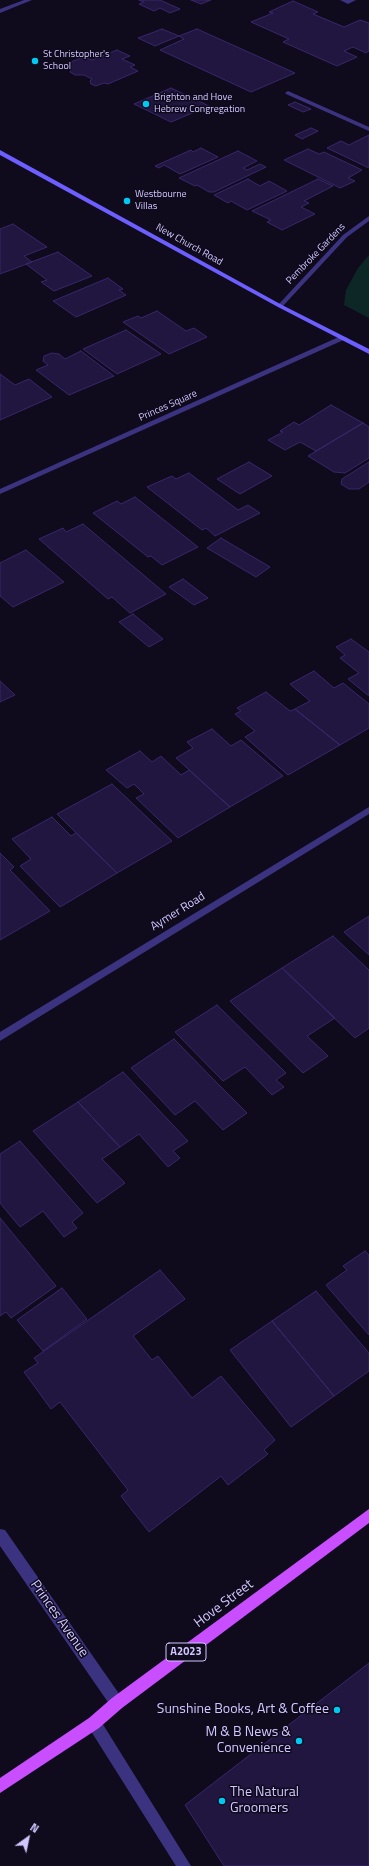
<!DOCTYPE html>
<html>
<head>
<meta charset="utf-8">
<style>
  body { margin:0 }
  #map { position:relative; width:369px; height:1866px; overflow:hidden; background:#0f0b1d; font-family:"Titillium Web",sans-serif }
  canvas { display:block }
  .north { position:absolute; left:8px; top:1818px; width:40px; height:40px; -webkit-text-stroke:3px #0f0b1d; paint-order:stroke; rotate:33deg; font-size:11px; font-weight:700; line-height:16px; text-align:center; color:#d1c7ff }
  .north::after { content:''; display:block; margin:auto; width:14px; height:18px; background:#d1c7ff; clip-path:polygon(50% 0,100% 100%,50% 72%,0 100%) }
</style>
</head>
<body>
<div id="map">
<canvas width="369" height="1866"></canvas>
<div class="north">N</div>
</div>
<script>
const c = document.querySelector('canvas').getContext('2d');
c.lineJoin = 'round';
function fill(path, color) { c.fillStyle = color; c.fill(path, 'evenodd'); }
const toPath = rows => new Path2D(rows.map(r => 'M' + r).join(''));
function stroke(path, color, width, dash) { c.strokeStyle = color; c.lineWidth = width; c.lineCap = dash ? 'butt' : 'round'; c.setLineDash(dash || []); c.stroke(path); }
function label(font, color, halo, rows, align = 'center') {
  c.font = font + ' "Titillium Web",sans-serif'; c.lineWidth = 3; c.setLineDash([]); c.textBaseline = 'middle'; c.strokeStyle = halo; c.fillStyle = color; for (const [text, x, y, turn = 0] of rows) {
    c.save(); c.translate(x, y); c.rotate((+turn || 0) * Math.PI / 180); c.textAlign = isNaN(turn) ? turn : align; if (halo) c.strokeText(text, 0, 0); c.fillText(text, 0, 0); c.restore();
  }
}
fill(toPath([
  [369,255,369,318,344,305,346,290,358,268]
]), '#0d2727');
const building = toPath([
  [139,0,160,0,180,9,170,13,160,8,154,11,139,4,144,2,139,0],
  [191,0,211,0,201,4,191,0],
  [293,1,318,12,313,14,344,27,360,20,369,23,369,51,366,53,353,47,344,51,357,57,337,66,283,42,289,39,251,22,273,13,269,12,293,1],
  [162,29,179,36,155,46,138,38,162,29],
  [197,29,295,73,251,92,160,50,184,39,179,36,197,29],
  [117,50,130,56,122,59,135,65,130,67,138,71,108,84,104,83,96,86,91,84,90,81,92,79,84,75,75,75,70,72,72,67,65,64,84,57,92,60,117,50],
  [171,88,209,106,171,122,134,104,171,88],
  [295,102,311,109,303,112,288,105,295,102],
  [311,128,318,131,302,139,295,135,311,128],
  [369,135,369,168,327,148,341,141,349,145,369,135],
  [201,148,218,157,180,174,164,165,159,168,155,166,191,150,193,152,201,148],
  [308,149,319,154,324,152,362,170,348,178,355,181,340,188,284,160,308,149],
  [238,151,257,161,243,168,247,170,260,164,266,167,214,192,209,192,197,185,195,186,179,178,238,151],
  [248,179,260,186,269,181,287,191,247,210,231,201,228,203,214,195,248,179],
  [318,179,333,186,304,201,309,203,301,207,315,214,282,230,267,222,271,220,252,211,318,179],
  [13,224,47,247,24,256,32,262,0,274,0,229,13,224],
  [58,252,92,276,54,291,41,282,47,280,26,264,58,252],
  [108,278,123,289,119,290,126,295,76,317,53,301,108,278],
  [157,311,186,331,194,328,207,337,169,354,123,322,138,316,141,318,157,311],
  [126,330,161,354,117,374,83,349,126,330],
  [81,351,114,376,69,395,36,370,48,365,43,361,44,356,52,353,59,354,65,359,81,351],
  [0,374,15,385,29,379,52,397,0,420,0,374],
  [331,405,363,423,316,451,300,442,285,450,268,440,283,432,280,431,294,422,299,425,331,405],
  [363,423,369,427,369,458,345,473,334,472,308,456,363,423],
  [249,462,272,476,240,494,217,479,249,462],
  [369,462,369,482,359,489,349,489,341,484,342,479,369,462],
  [189,473,238,510,248,505,260,513,215,536,206,528,202,530,147,487,172,476,176,479,189,473],
  [135,497,198,547,162,565,151,556,148,557,93,513,117,501,121,504,135,497],
  [83,524,166,594,130,613,112,597,108,599,39,539,63,528,66,532,83,524],
  [221,538,270,567,256,577,207,548,221,538],
  [26,550,64,582,13,607,0,596,0,563,26,550],
  [183,579,208,598,194,605,169,587,183,579],
  [133,614,163,639,149,647,119,622,133,614],
  [351,639,369,652,369,696,348,679,359,673,340,658,345,655,336,647,351,639],
  [314,671,334,688,343,683,369,704,369,728,340,745,295,709,310,701,290,684,314,671],
  [0,681,15,695,0,702,0,681],
  [266,692,290,711,295,709,340,745,288,775,245,737,255,731,235,714,241,711,237,708,266,692],
  [212,729,231,746,241,740,283,776,230,807,176,758,193,748,187,742,212,729],
  [140,751,152,762,161,756,181,775,189,770,230,807,178,838,136,798,144,794,134,784,127,788,106,770,140,751],
  [112,784,172,841,117,873,57,814,112,784],
  [52,817,71,836,76,833,117,873,60,907,20,866,31,859,12,839,52,817],
  [0,853,14,867,10,870,50,911,0,940,0,853],
  [369,916,369,955,344,932,369,916],
  [333,936,369,970,369,1028,355,1038,282,968,333,936],
  [282,968,335,1018,307,1036,328,1056,303,1073,230,1001,282,968],
  [217,1005,286,1073,276,1080,284,1087,272,1095,245,1067,223,1081,175,1032,217,1005],
  [174,1039,218,1084,247,1113,223,1130,195,1101,175,1115,131,1068,174,1039],
  [123,1072,188,1141,173,1151,180,1158,168,1167,139,1134,120,1147,78,1102,123,1072],
  [78,1102,120,1147,102,1159,125,1183,97,1203,33,1131,78,1102],
  [20,1141,83,1213,72,1222,77,1228,64,1237,43,1211,20,1227,0,1203,0,1154,20,1141],
  [0,1218,56,1286,11,1318,6,1312,0,1316,0,1218],
  [365,1251,369,1255,369,1335,326,1285,347,1270,343,1266,365,1251],
  [160,1270,185,1299,133,1336,152,1360,158,1356,192,1398,221,1376,275,1440,264,1450,268,1454,228,1485,221,1476,149,1532,121,1496,128,1490,60,1402,51,1409,24,1372,38,1363,34,1358,160,1270],
  [62,1288,87,1319,43,1351,17,1320,62,1288],
  [316,1291,369,1353,369,1371,334,1396,272,1321,316,1291],
  [272,1321,334,1396,291,1427,230,1350,272,1321],
  [369,1663,369,1866,224,1866,185,1805,369,1663]
]);
fill(building, '#21163f');
stroke(building, '#39276c', 1);
fill(toPath([
  [288,91,369,127,369,131,286,94,285,93,288,91],
  [94,1716,99,1718,191,1866,176,1866,89,1728,87,1723,89,1718,94,1716]
]), '#3b337f');
fill(toPath([
  [24,0,32,0,0,13,0,9,24,0],
  [340,0,356,0,348,4,340,0],
  [369,216,369,221,347,237,282,307,278,307,278,305,343,235,369,216],
  [341,336,348,338,0,494,0,489,341,336],
  [369,807,369,814,0,1041,0,1032,369,807],
  [0,1529,5,1530,122,1698,124,1703,122,1708,117,1710,112,1708,0,1546,0,1529]
]), '#3b337f');
fill(toPath([
  [0,150,282,305,369,349,369,354,278,307,0,155,0,150]
]), '#6c5eff');
fill(toPath([
  [369,1509,369,1523,122,1708,99,1728,0,1793,0,1778,89,1718,112,1698,369,1509]
]), '#c84eff');
for (const [x, y, r, color] of [
  [35,61,4,"#00caf2"],
  [146,104,4,"#00caf2"],
  [127,201,4,"#00caf2"],
  [337,1710,4,"#00caf2"],
  [299,1741,4,"#00caf2"],
  [222,1801,4,"#00caf2"]
]) { const dot = new Path2D(); dot.arc(x, y, r, 0, 2 * Math.PI); c.fillStyle = color; c.fill(dot); stroke(dot, '#0f0b1d', 1.5); }
label('10px', '#d1c7ff', '#0f0b1d', [
  ["St Christopher's",43,55],
  ["School",43,67],
  ["Brighton and Hove",154,98],
  ["Hebrew Congregation",154,110],
  ["Westbourne",135,195],
  ["Villas",135,207]
], 'left');
label('10px', '#d1c7ff', '#0f0b1d', [
  ["New Church Road",189,245,29],
  ["Pembroke Gardens",316,254,-46],
  ["Princes Square",168,406,-24]
]);
for (const [x, y, w] of [
  [186,1652,40]
]) { const box = new Path2D(); box.roundRect(x - w / 2, y - 9, w, 18, 3); c.fillStyle = '#0f0b1d'; c.fill(box); stroke(box, '#d1c7ff', 1); }
label('bold 11px', '#d1c7ff', null, [
  ["A2023",186,1652]
]);
label('12px', '#d1c7ff', '#0f0b1d', [
  ["Aymer Road",178,912,-32]
]);
label('14px', '#d1c7ff', '#0f0b1d', [
  ["Hove Street",224,1604,-37],
  ["Princes Avenue",59,1619,55]
]);
label('14px', '#d1c7ff', '#0f0b1d', [
  ["Sunshine Books, Art & Coffee",329,1710],
  ["M & B News &",291,1733],
  ["Convenience",291,1749],
  ["The Natural",230,1793,"left"],
  ["Groomers",230,1809,"left"]
], 'right');
</script>
</body>
</html>
